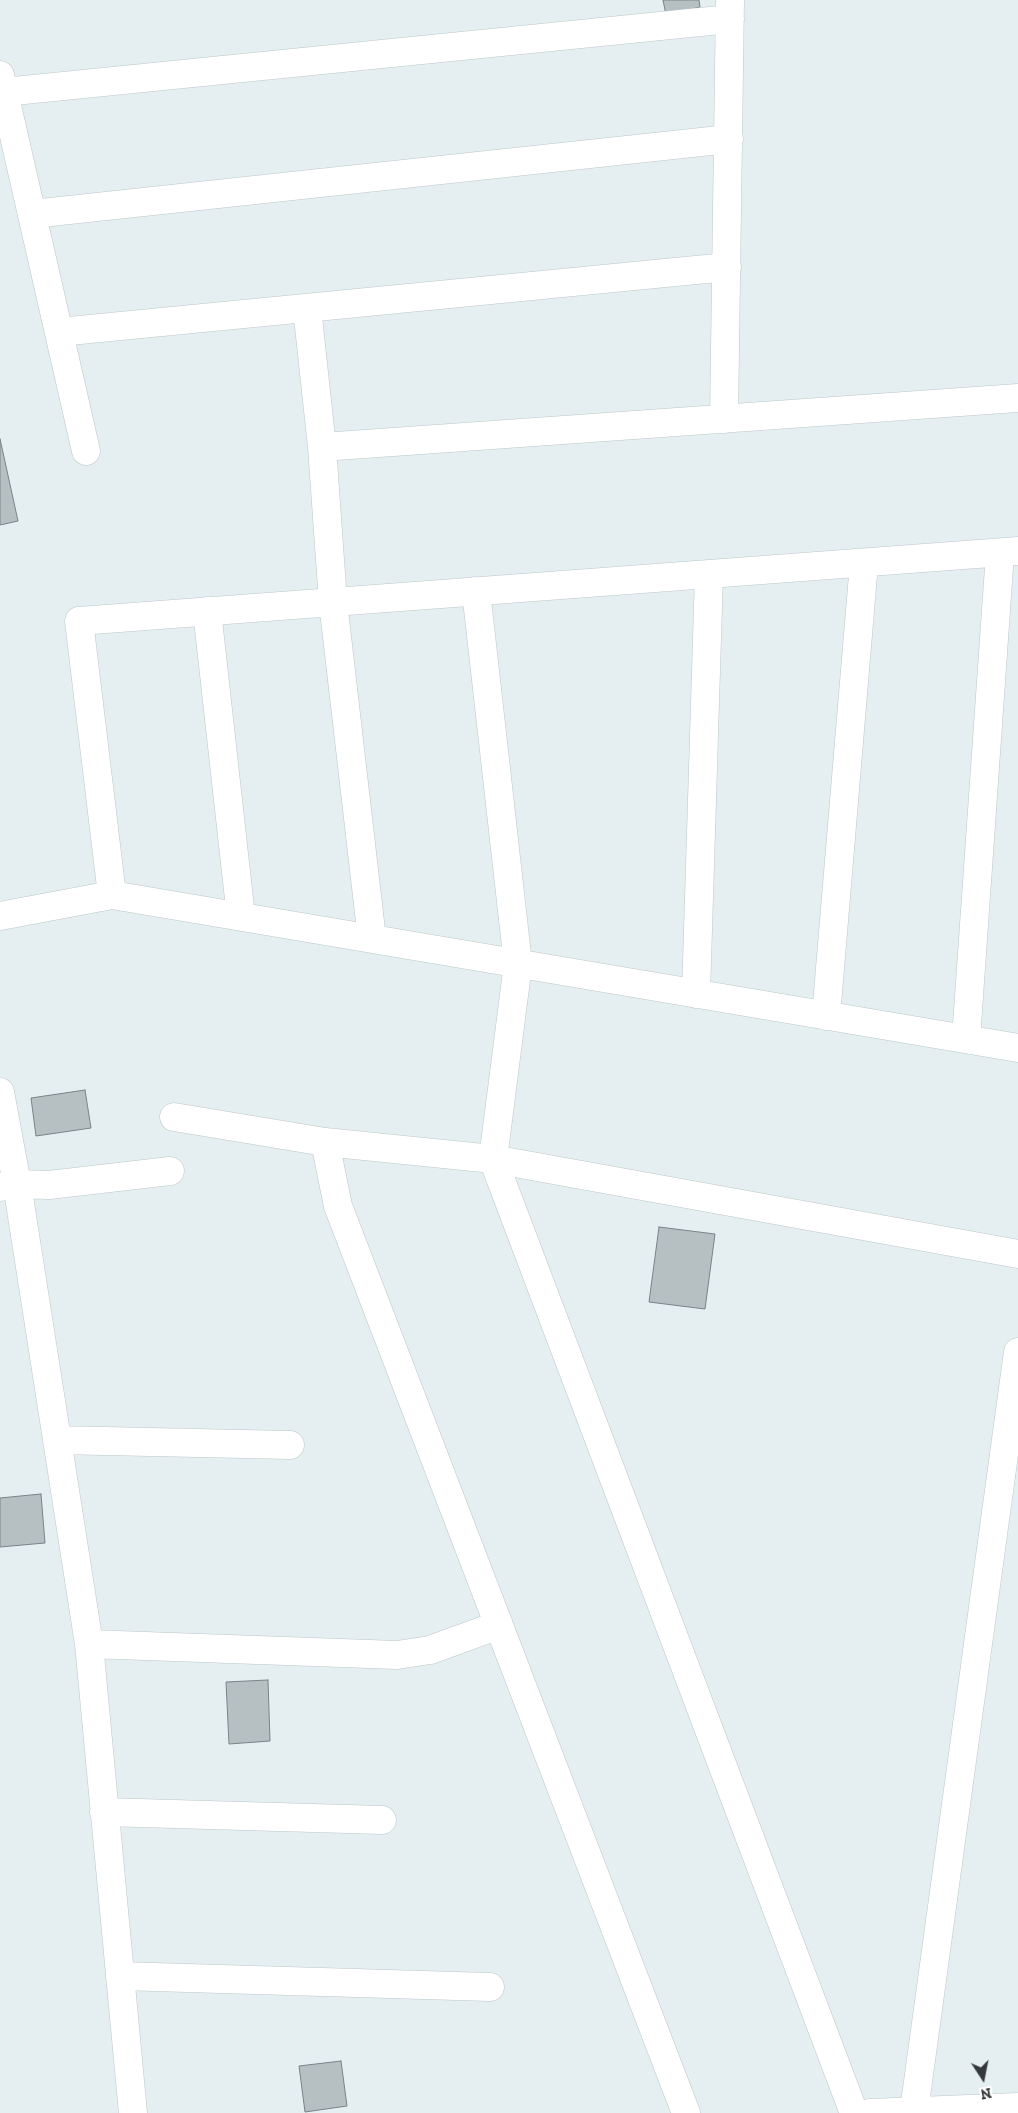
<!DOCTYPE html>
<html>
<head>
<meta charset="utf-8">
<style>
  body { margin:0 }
  #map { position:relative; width:1018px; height:2113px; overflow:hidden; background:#e5eff2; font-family:"Zilla Slab",serif }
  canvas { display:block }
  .north { position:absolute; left:958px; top:2053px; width:50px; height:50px; -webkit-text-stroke:4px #fff; paint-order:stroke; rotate:169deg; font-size:14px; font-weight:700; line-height:20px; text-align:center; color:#36393b }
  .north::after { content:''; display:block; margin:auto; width:18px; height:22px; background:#36393b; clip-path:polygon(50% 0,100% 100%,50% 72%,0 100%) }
</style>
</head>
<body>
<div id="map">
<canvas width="1018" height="2113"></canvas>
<div class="north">N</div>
</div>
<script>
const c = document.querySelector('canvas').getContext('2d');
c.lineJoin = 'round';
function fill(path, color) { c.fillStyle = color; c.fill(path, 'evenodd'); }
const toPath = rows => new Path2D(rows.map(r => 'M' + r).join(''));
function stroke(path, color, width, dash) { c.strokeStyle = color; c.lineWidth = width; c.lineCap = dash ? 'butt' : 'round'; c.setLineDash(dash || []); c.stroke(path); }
const building = toPath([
  [663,0,699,0,700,7,666,15,663,0],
  [0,439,18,521,0,525,0,439],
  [85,1090,91,1128,36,1136,31,1098,85,1090],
  [659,1227,715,1234,705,1309,649,1302,659,1227],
  [41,1494,45,1543,0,1547,0,1498,41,1494],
  [268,1680,270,1741,229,1744,226,1682,268,1680],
  [341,2061,347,2106,305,2112,299,2066,341,2061]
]);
fill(building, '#b6c0c3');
stroke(building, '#7a8286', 1);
const minor = toPath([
  [0,75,86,451],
  [4,92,730,19],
  [32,214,729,139],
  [307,308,322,447,333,602,372,939],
  [59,332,727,267],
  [724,419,730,0],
  [322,447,1018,398],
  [476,591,518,964,493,1159,854,2113],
  [207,611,241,917],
  [112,895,79,621,1018,551],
  [0,916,112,895,1018,1048],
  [696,994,709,574],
  [826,1016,864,563],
  [966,1039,1000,553],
  [0,1092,17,1184,0,1187],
  [174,1117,325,1142],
  [57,1440,290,1445],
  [89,1644,17,1184,49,1185,170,1171],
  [104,1812,382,1820],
  [120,1976,490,1987],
  [914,2111,1018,1352],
  [133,2113,89,1644,397,1655,430,1650,499,1625],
  [686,2113,338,1206,325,1142,493,1159,1018,1254],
  [870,2113,1018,2107]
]);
stroke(minor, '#bdc6c9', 29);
stroke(minor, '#fff', 28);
</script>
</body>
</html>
